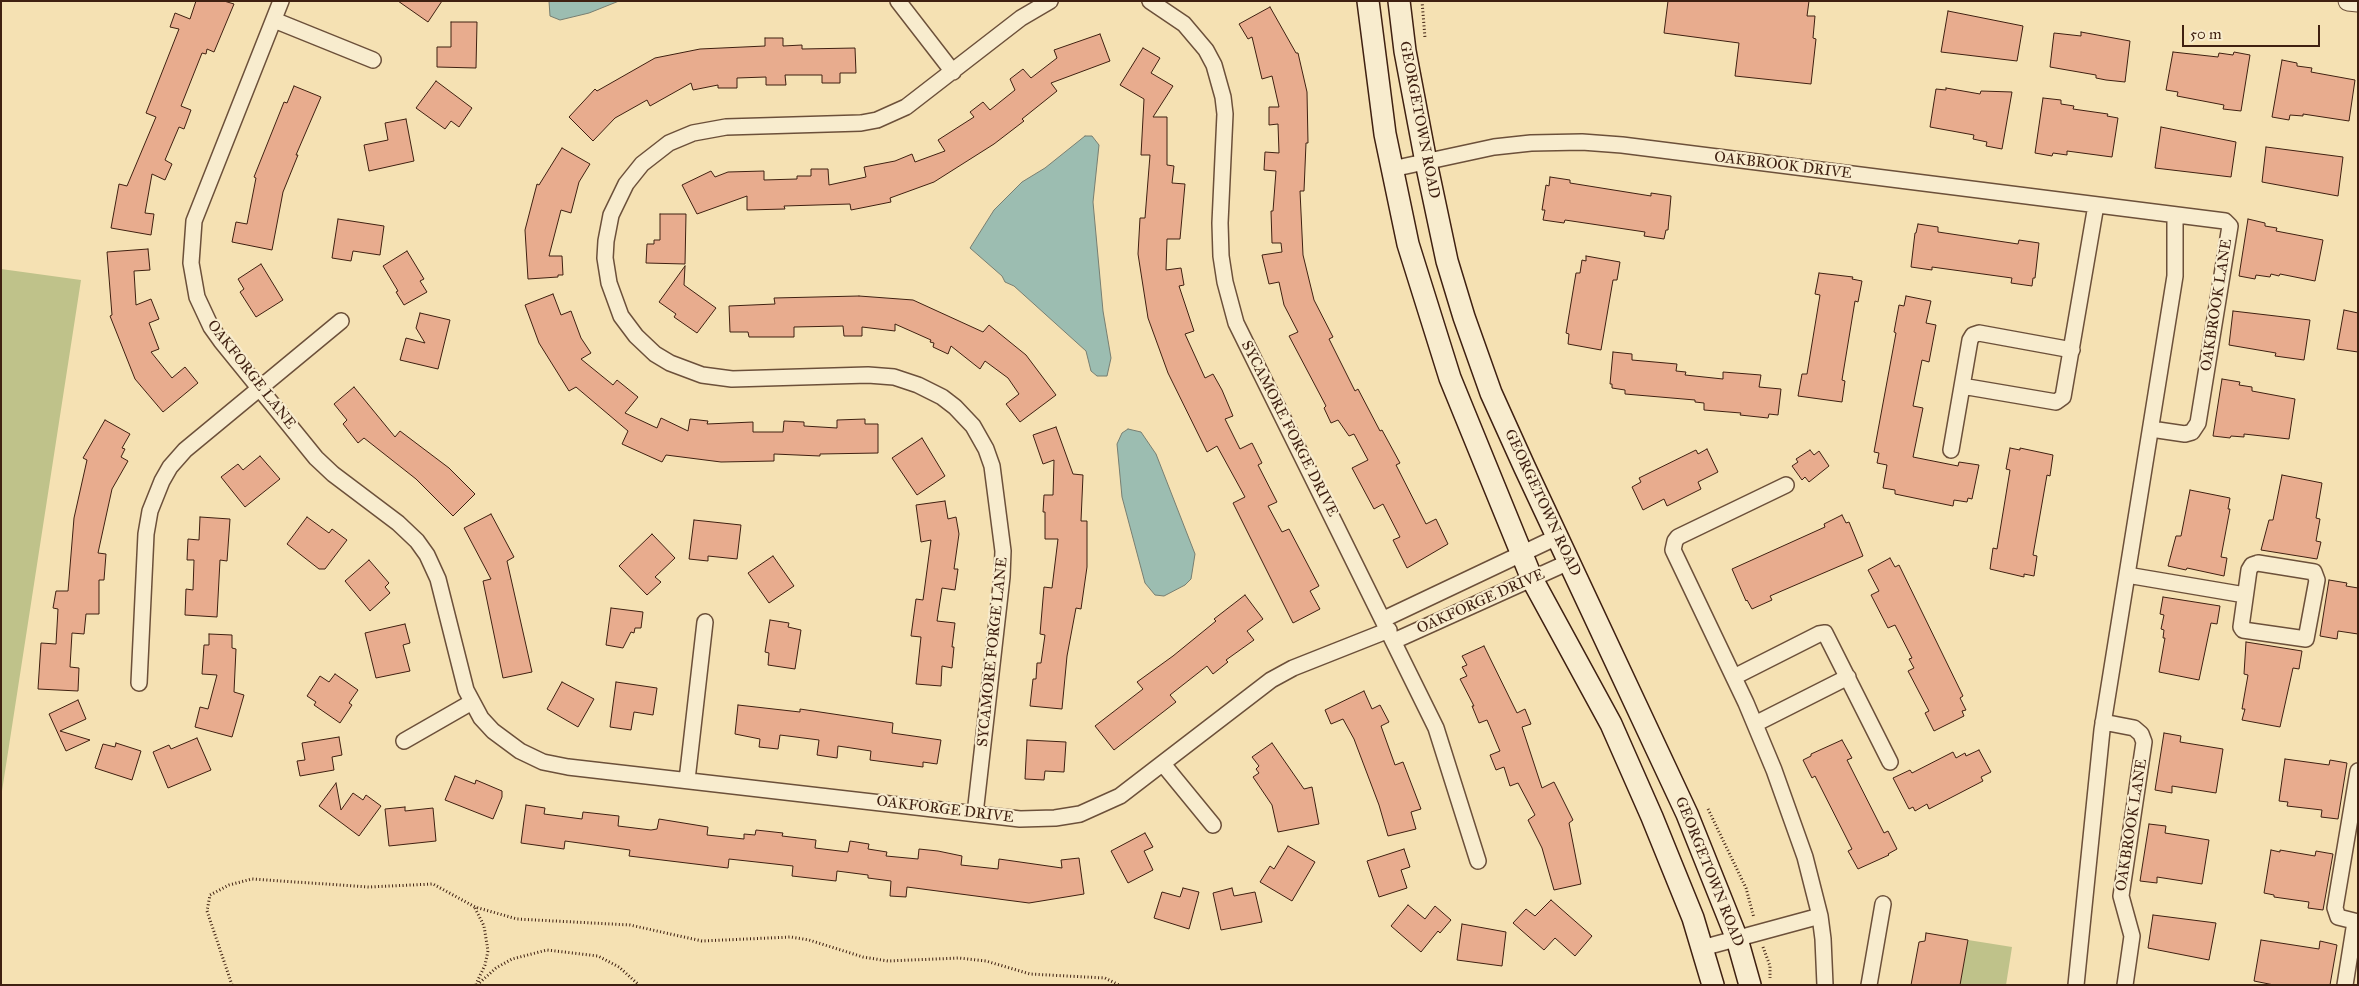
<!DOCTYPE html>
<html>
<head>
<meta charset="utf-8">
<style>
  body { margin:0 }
  #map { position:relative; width:2359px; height:986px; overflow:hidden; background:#f5e1b3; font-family:"IM FELL Great Primer",serif }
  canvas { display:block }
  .frame { position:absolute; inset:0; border:2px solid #3f2011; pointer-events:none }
  .scale { position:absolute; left:2182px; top:25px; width:138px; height:22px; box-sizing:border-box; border:2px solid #3f2011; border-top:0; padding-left:6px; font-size:15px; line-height:18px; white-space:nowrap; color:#3f2011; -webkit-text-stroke:4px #f8ecce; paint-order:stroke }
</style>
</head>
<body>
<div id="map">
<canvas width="2359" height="986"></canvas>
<div class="frame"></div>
<div class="scale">50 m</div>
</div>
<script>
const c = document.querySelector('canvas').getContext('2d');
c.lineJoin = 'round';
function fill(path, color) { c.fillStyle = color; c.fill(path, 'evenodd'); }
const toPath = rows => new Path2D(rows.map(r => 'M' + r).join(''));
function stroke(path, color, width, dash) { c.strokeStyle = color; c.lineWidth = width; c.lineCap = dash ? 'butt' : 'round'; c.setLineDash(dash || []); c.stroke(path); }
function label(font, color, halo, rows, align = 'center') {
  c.font = font + ' "IM FELL Great Primer",serif'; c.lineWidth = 4.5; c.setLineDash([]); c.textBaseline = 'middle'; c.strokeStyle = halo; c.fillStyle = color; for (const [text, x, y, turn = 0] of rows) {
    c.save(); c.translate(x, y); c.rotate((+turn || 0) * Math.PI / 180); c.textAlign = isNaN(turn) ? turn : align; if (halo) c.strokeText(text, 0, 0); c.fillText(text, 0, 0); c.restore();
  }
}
fill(toPath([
  [1,269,81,280,2,791,1,791],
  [1968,940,2012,947,2006,985,1960,985]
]), '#bfc28a');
const water = toPath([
  [549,1,619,1,589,13,560,20,550,16,549,1],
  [1085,136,1092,136,1099,145,1093,202,1103,311,1111,358,1107,376,1097,376,1091,371,1086,351,1014,286,1005,282,1002,276,970,248,994,210,1022,182,1045,168,1085,136],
  [1128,429,1141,432,1156,454,1195,554,1191,579,1185,585,1164,596,1155,595,1145,583,1122,497,1117,444,1122,433,1128,429]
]);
fill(water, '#9cbdb1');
stroke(water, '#777e71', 1);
const building = toPath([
  [196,1,224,1,234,4,214,52,207,49,206,54,202,53,181,106,191,110,184,129,179,127,165,160,172,164,165,180,152,174,145,213,154,214,151,235,111,228,119,184,127,186,156,117,146,113,179,29,170,27,175,13,190,19,196,1],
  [398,1,442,1,428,22,398,1],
  [1668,1,1809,1,1807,16,1815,16,1813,38,1816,39,1811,84,1735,76,1739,43,1664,33,1668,1],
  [1270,7,1296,53,1298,53,1307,92,1308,143,1306,143,1304,191,1300,191,1303,255,1314,300,1333,337,1329,339,1355,391,1358,389,1380,431,1382,430,1400,463,1396,465,1426,524,1436,519,1448,544,1407,568,1393,540,1400,537,1383,504,1374,509,1352,468,1368,460,1354,434,1349,436,1338,420,1331,423,1324,408,1326,406,1289,336,1298,332,1284,305,1279,282,1269,284,1262,255,1282,252,1281,243,1272,243,1271,211,1273,211,1276,171,1264,170,1265,152,1279,153,1278,124,1269,125,1269,107,1279,107,1272,76,1262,79,1252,37,1248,39,1239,24,1270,7],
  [1948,11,2023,26,2017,61,1941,52,1948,11],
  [451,22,477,22,476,68,437,67,437,47,451,47,451,22],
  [2081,32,2130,41,2125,82,2106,80,2096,78,2096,75,2050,67,2054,33,2081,36,2081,32],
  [1100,34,1110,61,1051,83,1057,91,1022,119,1024,121,994,144,934,182,890,198,891,202,851,210,850,204,784,206,785,209,747,210,747,196,697,214,682,185,711,171,715,177,728,172,764,171,764,180,797,179,797,176,811,176,811,169,828,169,829,185,866,177,864,167,895,161,912,154,915,162,945,151,938,140,974,117,970,112,983,102,990,110,1015,90,1010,79,1023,69,1031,78,1057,58,1054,50,1100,34],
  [765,38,783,38,783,46,802,45,802,49,855,48,856,73,840,73,840,83,822,83,822,75,785,75,786,85,766,85,766,77,737,78,737,88,718,88,718,85,693,90,691,83,650,106,647,100,615,118,593,141,569,117,595,89,597,91,655,58,700,49,765,46,765,38],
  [1143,48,1160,58,1151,73,1173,86,1153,117,1167,117,1167,165,1174,166,1172,183,1185,184,1180,239,1167,239,1166,270,1181,268,1184,285,1179,286,1194,331,1185,334,1205,378,1213,374,1222,390,1233,416,1225,419,1240,449,1252,443,1262,463,1258,465,1277,502,1268,506,1282,532,1289,529,1319,586,1310,591,1320,609,1293,623,1233,503,1245,497,1217,446,1207,452,1168,373,1148,318,1138,254,1140,218,1145,218,1150,155,1141,155,1144,99,1120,85,1143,48],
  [2173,52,2218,57,2219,53,2233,55,2234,52,2250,55,2241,111,2223,109,2224,105,2177,96,2178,92,2166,90,2173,52],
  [2282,60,2297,63,2297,66,2312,68,2311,72,2355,80,2349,121,2303,114,2303,116,2290,115,2289,120,2272,117,2282,60],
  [436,81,472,108,459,127,451,121,445,129,416,108,436,81],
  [294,86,321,97,296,155,298,155,283,192,272,250,232,242,236,222,247,224,256,178,254,177,284,102,287,103,294,86],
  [1946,88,1980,94,1981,91,2012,92,2002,149,1986,146,1987,142,1973,139,1974,135,1930,127,1936,89,1946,90,1946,88],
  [2043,98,2061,100,2061,104,2074,106,2073,109,2108,114,2107,116,2118,118,2112,157,2067,151,2067,155,2053,153,2052,156,2035,153,2043,98],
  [406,119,414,161,369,171,364,145,388,140,385,123,406,119],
  [2161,127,2236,142,2231,177,2155,168,2161,127],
  [2266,147,2343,157,2338,196,2262,182,2266,147],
  [562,148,590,164,579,182,571,213,561,210,549,256,562,256,563,275,558,275,558,277,528,279,525,230,537,184,539,185,562,148],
  [1550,177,1570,180,1570,183,1651,196,1651,193,1671,196,1668,230,1666,230,1664,239,1644,236,1645,232,1565,220,1564,223,1543,220,1545,210,1542,210,1546,185,1549,186,1550,177],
  [660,214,686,214,685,264,646,263,647,244,654,244,654,240,660,240,660,214],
  [338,219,384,226,380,255,353,251,351,261,332,258,338,219],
  [2248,219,2265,223,2265,226,2277,228,2276,231,2323,240,2315,281,2280,274,2279,276,2271,274,2270,277,2256,275,2255,279,2239,276,2248,219],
  [1918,224,1938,227,1938,232,2018,244,2019,240,2039,243,2035,278,2033,278,2032,286,2011,283,2012,278,1932,267,1932,270,1911,267,1915,233,1916,233,1918,224],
  [148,249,150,270,134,271,136,305,151,299,159,319,149,323,159,349,151,352,172,378,185,367,198,383,163,412,135,379,110,316,112,315,107,252,148,249],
  [407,251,424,279,420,281,427,292,404,305,396,292,398,291,383,266,407,251],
  [1586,256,1620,262,1617,280,1613,280,1601,350,1568,344,1569,334,1566,333,1576,273,1580,273,1582,260,1586,261,1586,256],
  [261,264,283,300,256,317,240,292,244,289,238,279,261,264],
  [685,266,684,285,716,308,697,333,674,317,676,314,659,302,685,266],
  [1819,273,1853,277,1852,279,1862,281,1858,302,1855,301,1842,380,1845,381,1842,402,1798,396,1802,374,1807,374,1820,295,1815,294,1819,273],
  [553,294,561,315,571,311,581,338,591,353,581,359,613,385,617,380,638,397,625,413,657,428,661,418,688,431,690,419,708,421,707,424,753,422,753,432,783,432,784,421,804,422,804,426,837,428,837,420,865,419,865,424,878,424,878,453,820,454,820,456,774,454,774,461,721,462,666,455,662,462,622,444,628,431,576,387,569,391,539,343,525,305,553,294],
  [859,296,913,300,983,332,989,325,1026,355,1056,395,1020,422,1006,404,1019,394,1008,378,985,361,980,369,951,346,948,354,933,347,934,343,930,342,931,340,895,324,895,331,862,327,862,336,844,336,843,326,794,327,794,337,749,337,748,332,730,332,729,306,775,304,774,298,859,296],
  [1906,296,1931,301,1926,323,1936,325,1929,362,1922,360,1913,406,1923,408,1913,457,1958,466,1959,462,1979,465,1972,499,1968,498,1967,502,1954,500,1953,506,1895,494,1895,490,1883,488,1887,465,1877,463,1879,453,1874,452,1896,333,1894,332,1899,305,1904,306,1906,296],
  [2344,310,2358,313,2358,352,2337,349,2344,310],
  [2233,311,2310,320,2304,360,2275,356,2276,353,2229,345,2233,311],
  [420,313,450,320,438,369,400,360,406,338,425,343,416,328,420,313],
  [1613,352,1632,354,1632,360,1677,364,1676,371,1686,372,1685,375,1723,379,1723,372,1761,375,1759,387,1781,389,1778,415,1769,414,1768,418,1740,415,1741,413,1704,410,1704,403,1695,402,1695,400,1625,394,1625,390,1612,388,1612,384,1610,384,1613,352],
  [2222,379,2240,382,2239,385,2252,387,2252,391,2295,399,2289,439,2244,434,2244,437,2231,436,2230,438,2213,436,2222,379],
  [354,387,395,437,400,431,449,468,475,494,453,516,416,479,364,438,358,443,343,424,347,420,334,404,354,387],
  [105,420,130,434,122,448,125,449,121,457,128,461,112,489,98,553,106,554,104,580,99,580,99,614,86,614,84,634,72,633,70,667,79,668,78,691,38,689,41,643,56,644,58,609,53,608,56,591,68,591,74,518,87,460,83,458,105,420],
  [1056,427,1073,474,1083,475,1081,521,1087,521,1087,567,1081,609,1076,608,1067,656,1062,709,1030,706,1033,679,1036,679,1037,663,1041,663,1045,635,1040,634,1044,587,1052,588,1058,539,1045,539,1045,512,1043,512,1044,495,1053,495,1054,460,1043,464,1033,435,1056,427],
  [922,438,945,476,917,495,892,458,922,438],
  [2010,448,2020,450,2020,448,2053,455,2050,476,2047,475,2033,555,2037,556,2034,576,2024,574,2024,577,1990,569,1993,548,1997,549,2010,470,2006,469,2010,448],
  [1707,449,1718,472,1698,482,1701,489,1667,506,1664,499,1643,510,1632,487,1641,482,1639,478,1696,450,1698,454,1707,449],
  [1810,450,1814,455,1819,451,1829,466,1809,482,1805,477,1802,480,1792,466,1798,462,1796,459,1810,450],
  [260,456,280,479,245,507,221,477,238,464,243,470,260,456],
  [2282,475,2322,483,2316,518,2320,519,2316,541,2321,542,2317,559,2261,550,2269,520,2273,520,2282,475],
  [2190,490,2230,498,2228,509,2230,509,2221,557,2227,558,2224,576,2187,568,2186,570,2168,566,2176,536,2181,536,2190,490],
  [945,501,948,519,956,517,959,534,954,569,958,569,955,590,942,588,937,621,955,623,952,647,954,647,952,668,942,666,941,686,916,684,921,637,911,636,916,599,923,600,931,540,921,542,916,505,945,501],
  [491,514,514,557,507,561,532,672,503,678,483,581,491,579,464,528,491,514],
  [1842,515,1846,523,1849,522,1863,556,1770,596,1772,600,1752,609,1747,600,1746,601,1732,569,1825,527,1824,524,1842,515],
  [200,517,230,519,227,561,220,560,217,617,185,615,186,589,193,590,194,560,187,560,188,539,199,540,200,517],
  [307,517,329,533,332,529,347,540,325,569,319,569,287,544,307,517],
  [694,520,741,525,737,559,708,556,708,561,689,559,694,520],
  [652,534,675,558,655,577,661,582,647,595,619,566,652,534],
  [773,556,794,586,769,603,748,573,773,556],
  [1890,558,1895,567,1899,565,1963,696,1960,698,1966,710,1962,711,1964,716,1934,731,1925,713,1929,711,1908,671,1914,668,1909,659,1912,658,1895,625,1888,628,1871,595,1879,591,1868,570,1890,558],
  [369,560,389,583,385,587,390,593,370,611,345,581,369,560],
  [2329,580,2347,583,2346,586,2358,588,2358,634,2338,631,2337,639,2320,636,2329,580],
  [1245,595,1263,619,1247,631,1254,640,1226,660,1228,662,1213,674,1207,666,1170,695,1176,702,1114,750,1095,726,1143,689,1137,682,1173,656,1216,621,1214,619,1245,595],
  [2163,597,2220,606,2217,624,2211,623,2199,680,2159,672,2165,638,2163,638,2164,630,2161,629,2164,615,2160,614,2163,597],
  [611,608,643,612,641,628,635,628,634,633,631,632,623,648,606,645,611,608],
  [770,620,789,623,788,627,801,630,795,669,768,665,769,653,765,652,770,620],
  [405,624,410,643,403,645,410,671,376,678,365,633,405,624],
  [209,634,232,635,232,648,236,649,234,692,244,695,232,737,195,727,200,707,208,709,217,675,202,674,204,645,209,645,209,634],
  [2246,642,2302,651,2299,669,2293,668,2280,727,2242,720,2245,709,2242,709,2248,675,2244,674,2246,642],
  [1484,646,1517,713,1525,709,1531,724,1522,727,1542,788,1554,782,1573,820,1569,823,1581,884,1554,890,1542,848,1528,820,1535,815,1518,783,1510,786,1504,767,1496,770,1490,755,1500,751,1487,720,1479,723,1472,706,1474,706,1460,679,1467,676,1462,667,1467,665,1462,656,1484,646],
  [335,674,358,690,349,703,352,705,340,723,314,705,316,702,307,696,320,676,329,682,335,674],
  [562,682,594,699,578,727,547,709,562,682],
  [616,682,657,688,653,715,634,712,631,730,610,727,616,682],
  [1364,691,1372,709,1380,705,1389,722,1381,726,1395,765,1403,762,1421,809,1411,812,1416,829,1388,836,1379,805,1354,739,1343,719,1331,724,1325,710,1364,691],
  [78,700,86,719,60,731,90,740,66,751,49,714,78,700],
  [738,705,800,712,800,709,893,723,892,733,941,740,937,764,923,762,923,767,870,760,871,751,838,746,837,758,817,755,819,740,780,735,778,749,759,747,760,739,735,734,738,705],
  [2164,733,2181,736,2180,742,2223,749,2216,793,2172,786,2172,793,2155,790,2164,733],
  [339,737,342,755,332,757,334,770,300,776,297,761,305,760,302,743,339,737],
  [197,738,211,770,168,788,153,752,169,745,171,749,197,738],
  [1027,740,1066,742,1064,772,1045,771,1044,780,1025,779,1027,740],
  [1842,740,1852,758,1847,760,1884,833,1888,831,1897,849,1888,854,1889,855,1858,869,1848,851,1852,849,1815,776,1812,778,1803,760,1811,756,1811,754,1842,740],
  [116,743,141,751,132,780,95,768,103,744,115,747,116,743],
  [1272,743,1304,789,1312,787,1319,824,1278,832,1272,805,1253,777,1259,773,1256,769,1259,766,1252,757,1272,743],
  [1979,750,1991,772,1981,777,1983,781,1929,809,1927,804,1915,811,1913,807,1909,809,1893,778,1910,770,1912,773,1953,752,1956,758,1965,753,1966,756,1979,750],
  [2285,759,2329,765,2330,760,2347,763,2338,819,2321,817,2322,810,2287,806,2288,802,2279,801,2285,759],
  [455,776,475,784,476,780,502,791,502,797,493,819,445,800,455,776],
  [336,783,341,810,353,793,363,800,366,795,381,806,359,836,319,806,336,783],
  [526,805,545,808,544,814,582,819,583,812,619,816,618,826,651,830,657,829,659,819,708,827,707,835,744,839,744,834,755,835,756,830,783,833,782,836,816,840,815,848,848,852,850,841,869,844,868,849,887,852,886,856,918,859,919,849,938,851,962,856,961,865,998,869,999,859,1062,868,1061,860,1079,858,1084,894,1029,903,907,887,906,897,890,896,891,881,868,878,868,875,837,871,836,881,792,876,793,866,729,859,728,868,629,856,630,850,565,841,564,849,521,843,526,805],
  [405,807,405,811,433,808,436,841,389,846,385,809,405,807],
  [2149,824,2166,826,2165,833,2209,840,2202,884,2157,877,2157,883,2140,881,2149,824],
  [1145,833,1153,847,1144,851,1153,870,1128,883,1111,851,1145,833],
  [1288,846,1315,862,1292,901,1260,882,1270,866,1274,869,1288,846],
  [1404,849,1410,867,1401,870,1407,888,1379,897,1367,861,1404,849],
  [2271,850,2280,852,2280,850,2315,856,2316,851,2333,854,2323,910,2308,908,2309,902,2274,897,2274,895,2264,893,2271,850],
  [1183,888,1199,892,1189,929,1154,918,1162,892,1180,897,1183,888],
  [1232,888,1234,896,1255,892,1262,922,1221,930,1213,893,1232,888],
  [1551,900,1592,936,1575,956,1555,938,1544,950,1513,923,1526,909,1535,916,1551,900],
  [1408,905,1425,919,1435,906,1451,920,1440,933,1438,931,1421,952,1391,926,1408,905],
  [2153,915,2216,923,2209,960,2148,948,2153,915],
  [1462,924,1506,932,1502,966,1457,960,1462,924],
  [1926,933,1968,940,1960,985,1911,985,1919,942,1925,941,1926,933],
  [2261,940,2319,949,2320,941,2337,945,2330,985,2274,985,2254,981,2261,940]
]);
fill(building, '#e8ac8e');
stroke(building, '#3f2011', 1);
const minor = toPath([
  [281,1,194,221,191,263,197,297,211,327,221,341,316,458,333,474,398,523,417,541,427,555,438,579,466,690,481,718,493,731,520,751,543,762,568,767,1020,819,1055,818,1080,814,1120,796,1271,680,1293,668,1389,630],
  [898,1,953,72],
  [1150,1,1184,24,1206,50,1214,65,1223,97,1225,114,1220,223,1221,256,1225,282,1236,323,1436,728,1478,861],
  [274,20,373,60],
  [1392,169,1494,147,1531,143,1582,142,1622,145,2225,221,2230,226,2198,423,2192,432,2185,434,2151,429],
  [1962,386,2056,402,2063,397,2096,205],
  [1951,450,1970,340,1973,335,1979,333,2072,350],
  [1786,485,1678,537,1675,541,1673,550,1746,703,1774,770,1805,857,1820,916,1823,939,1825,985],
  [2258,563,2314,572,2317,580,2306,639,2243,630,2241,627,2249,570,2252,565,2258,563],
  [2127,575,2245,595],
  [1384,619,1557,537],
  [1394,641,1569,562],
  [1734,677,1819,634,1825,633,1890,762],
  [139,683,146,534,150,511,162,481,170,467,185,450,341,321],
  [2103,722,2134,728,2141,734,2144,742,2121,896,2132,936,2125,985],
  [1755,724,1848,677],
  [404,741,472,702],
  [1163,764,1213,825],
  [2358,771,2335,908,2338,917,2358,922],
  [687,780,705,622],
  [975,814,1002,577,1003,551,992,466,986,449,973,426,955,407,942,397,918,385,894,377,868,375,732,379,702,375,670,363,655,354,636,336,621,316,609,283,605,258,606,241,611,215,626,184,642,164,669,143,693,133,726,127,861,123,877,120,906,107,1021,18,1050,1],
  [1702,948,1820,916],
  [1869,985,1883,904],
  [2076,985,2102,730,2175,276,2175,215],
  [2345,985,2355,922]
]);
const tertiary = toPath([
  [2348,1,2358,2]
]);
const secondary = toPath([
  [1368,1,1385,134,1408,244,1450,378,1532,579,1611,724,1652,817,1693,918,1713,985],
  [1399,1,1405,51,1426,162,1447,261,1464,317,1491,393,1524,466,1687,814,1737,939,1750,985]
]);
stroke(minor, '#6c503a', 18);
stroke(tertiary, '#6c503a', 21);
stroke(secondary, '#3f2011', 24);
stroke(toPath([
  [1422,1,1425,38],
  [1708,809,1746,888,1754,918],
  [475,908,484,926,488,951,485,965,476,984],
  [1763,947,1770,966,1770,978],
  [232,985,207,911,210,895,229,885,252,879,369,887,433,884,475,907,517,919,630,925,702,941,791,937,809,940,863,957,888,961,959,958,986,961,1030,974,1105,978,1119,985],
  [477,985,496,968,512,959,547,950,598,956,619,967,639,985]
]), '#3f2011', 3, [1, 2.5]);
stroke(minor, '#f8ecce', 15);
stroke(tertiary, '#f8ecce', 19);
stroke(secondary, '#f8ecce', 21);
label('15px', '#3f2011', '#f8ecce', [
  ["GEORGETOWN ROAD",1419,120,79],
  ["OAKBROOK DRIVE",1783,166,7],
  ["OAKBROOK LANE",2217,305,-81],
  ["OAKFORGE LANE",251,375,52],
  ["SYCAMORE FORGE DRIVE",1289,429,63],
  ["GEORGETOWN ROAD",1542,503,65],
  ["OAKFORGE DRIVE",1481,602,-24],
  ["SYCAMORE FORGE LANE",993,652,-84],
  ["OAKFORGE DRIVE",945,810,7],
  ["OAKBROOK LANE",2132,825,-81],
  ["GEORGETOWN ROAD",1709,872,68]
]);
</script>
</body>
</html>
